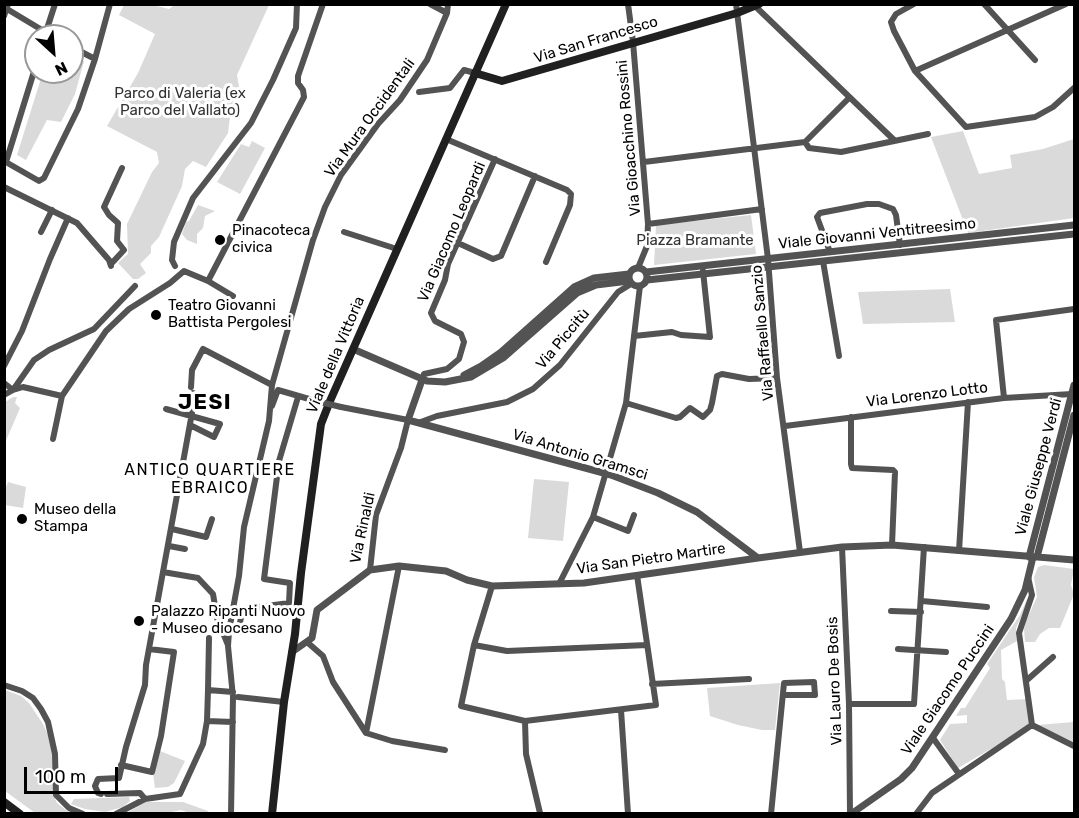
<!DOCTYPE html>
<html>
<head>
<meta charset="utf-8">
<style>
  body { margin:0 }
  #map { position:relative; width:1079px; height:818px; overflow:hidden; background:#fff; font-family:Rubik,sans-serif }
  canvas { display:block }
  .frame { position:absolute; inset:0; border:6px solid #000; pointer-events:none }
  .north { position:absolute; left:24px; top:24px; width:60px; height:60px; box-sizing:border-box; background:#fff; border:2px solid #999; border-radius:50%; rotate:154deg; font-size:16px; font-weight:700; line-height:24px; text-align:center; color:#000 }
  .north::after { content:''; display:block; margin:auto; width:21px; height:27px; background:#000; clip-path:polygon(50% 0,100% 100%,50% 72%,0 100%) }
  .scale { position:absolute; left:24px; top:767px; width:94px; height:27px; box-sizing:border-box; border:3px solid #000; border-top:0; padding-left:8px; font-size:18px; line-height:21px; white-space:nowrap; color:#000; -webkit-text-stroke:4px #fff; paint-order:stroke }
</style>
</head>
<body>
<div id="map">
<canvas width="1079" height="818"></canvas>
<div class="frame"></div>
<div class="north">N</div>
<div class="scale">100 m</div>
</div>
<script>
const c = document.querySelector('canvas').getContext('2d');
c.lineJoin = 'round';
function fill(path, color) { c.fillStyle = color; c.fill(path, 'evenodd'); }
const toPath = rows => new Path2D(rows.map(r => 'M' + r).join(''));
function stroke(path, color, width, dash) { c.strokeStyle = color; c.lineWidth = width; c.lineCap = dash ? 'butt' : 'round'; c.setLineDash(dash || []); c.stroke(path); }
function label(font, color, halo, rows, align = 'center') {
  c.font = font + ' Rubik,sans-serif'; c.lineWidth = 6; c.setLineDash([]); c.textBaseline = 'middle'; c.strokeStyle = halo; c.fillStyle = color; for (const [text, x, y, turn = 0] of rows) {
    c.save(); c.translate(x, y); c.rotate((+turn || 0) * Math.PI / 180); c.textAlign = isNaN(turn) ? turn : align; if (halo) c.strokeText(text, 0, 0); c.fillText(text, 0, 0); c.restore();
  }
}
fill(toPath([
  [176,4,269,5,237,75,240,93,231,109,228,133,206,167,193,161,185,169,182,186,159,237,151,246,151,253,140,264,146,273,138,279,133,279,118,263,128,254,127,224,152,172,159,163,157,152,107,126,138,73,155,34,119,15,124,5,152,5,169,9],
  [72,54,84,61,75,94,61,122,47,120,26,160,17,155,43,72,72,72],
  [963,131,979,174,1012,168,1010,155,1043,149,1074,139,1074,218,968,233,931,137],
  [252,141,265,148,240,194,217,182,241,144,249,147],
  [198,205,215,211,205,216,203,228,197,234,197,244,187,240,182,234,186,222,189,221],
  [751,215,756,254,654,265,656,225],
  [950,289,955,322,863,324,858,292],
  [13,397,17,397,15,403,20,408,5,443,5,402],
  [534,479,569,482,563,541,528,538],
  [8,482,26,487,23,508,5,505,5,490],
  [1044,565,1074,569,1071,585,1074,594,1060,628,1049,628,1040,634,1035,642,1025,642,1024,629,1026,621,1037,597,1034,577,1038,567],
  [1027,599,1029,600,1016,628,1017,641,1001,650,1002,679,1005,682,1007,700,1029,699,1032,725,958,768,940,740,950,724,967,723,967,715,956,716,961,708,965,708,990,668,987,664,1020,615],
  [780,683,775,730,762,730,738,725,710,716,707,688],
  [5,690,21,696,29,703,43,724,48,735,53,753,53,795,57,803,67,811,74,813,35,813,5,791],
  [1074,722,1074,742,1037,725],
  [160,751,185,761,174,783,168,787,155,788,153,774],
  [129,797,130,801,123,807,105,812,85,809,71,804,74,799],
  [146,802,183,802,208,811,209,813,190,813,181,810,166,813,125,814]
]), '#dadada');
stroke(toPath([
  [430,4,447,13],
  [628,4,633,42,648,224,647,246,638,268],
  [736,4,768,259,777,378,800,552],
  [914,4,896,14,891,22,894,31,915,71,966,127,1035,117,1053,107,1074,88],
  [984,4,1035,60],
  [755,6,894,140],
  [7,9,52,36],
  [4,16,8,4],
  [45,35,55,4],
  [72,47,95,59],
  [915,71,1066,4],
  [419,92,450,88,464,70,475,73],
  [446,139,567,190,571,194,570,205,546,262],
  [805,142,849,98],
  [4,161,39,181,44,178,78,109,95,59,110,4],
  [6,162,36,65],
  [644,162,805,142,809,148,841,152,928,134],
  [4,187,77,223,109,260,111,266],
  [648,224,762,209],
  [41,232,52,210],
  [344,232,397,249],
  [458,243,493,259,501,256,535,176],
  [830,252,817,217,820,213,867,204,879,204,893,209,896,215,900,245],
  [823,261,839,356],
  [111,264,124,250,117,241,118,223,109,215,104,207,122,168],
  [175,266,172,260,174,242,193,198,251,123,273,80,296,28,297,4],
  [208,281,304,97,303,90,298,83,298,76,323,4],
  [634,336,672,332,681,335,710,337,703,271],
  [4,366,22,331,50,259,68,218],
  [422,380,424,374,447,369,459,359,464,342,461,334,435,321,431,313,445,280,448,264,495,159],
  [4,383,13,390,34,360,49,350,94,329,135,286],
  [191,387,192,370,203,349,272,385],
  [4,395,13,390,23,387,62,396],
  [1004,398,996,320,1074,309],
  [626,403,676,418,680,417,690,408,703,417,710,410,712,403,717,376,722,374,749,379,777,378],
  [272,406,278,390,316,401],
  [341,407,408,420,401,448,376,515,370,570],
  [193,408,193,393],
  [166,409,220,424,214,437,190,425],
  [851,417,851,464,852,468,893,470,895,472,892,545],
  [418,423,437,416,507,402,533,389,560,365,618,292,631,284],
  [785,426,1004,398,1072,394],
  [53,439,62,396,106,331,129,309,170,283,184,271,208,281,233,296],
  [593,517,628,531,634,515],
  [172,529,206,537,212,519],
  [169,546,185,549],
  [842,547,849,704,850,814],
  [959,551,968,402],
  [163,572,198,578,213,594,217,618,228,645],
  [559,584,593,517,626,403,640,286],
  [492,586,474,645,461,706,525,721,656,705,637,575],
  [922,601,987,607],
  [891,611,921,612],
  [236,632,265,632],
  [238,632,242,613,245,609,289,603,290,583,264,579,279,461,298,397],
  [209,638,208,690,233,692],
  [307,642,323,656,333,682,366,733,392,741,445,750],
  [474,645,507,651,647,645],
  [898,649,946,652],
  [1027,680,1053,657],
  [652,684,749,679],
  [4,685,22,691,33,698,41,709,48,722,55,754,56,795,69,808,83,814],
  [238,697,284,702],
  [849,704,914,704,924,547],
  [621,710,628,814],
  [207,721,233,722],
  [525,721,526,754,540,813],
  [1032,725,1074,746],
  [366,733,399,566],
  [933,738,959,774],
  [121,765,152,772,161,736,174,652,149,649],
  [101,794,98,793,95,786,98,779,119,778,126,747,145,685,146,665,192,413],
  [107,794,140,793,145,799],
  [116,814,145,799,180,794,203,744,207,721,208,690],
  [231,814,233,697,228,646,229,631,239,576,244,527,269,421,272,385,313,240,325,207,341,175,378,124,400,100,427,60,447,13,448,4],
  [771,814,784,683,814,682,815,695,783,695],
  [916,814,932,793,1032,725,1019,633,1032,595,1028,577]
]), '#535353', 6);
stroke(toPath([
  '629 277a9 9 0 1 1 18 0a9 9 0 1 1-18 0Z',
  [646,272,1074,225],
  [647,280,1074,234],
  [353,349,427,381,445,382,471,377,503,358,577,293,596,285,629,281],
  [464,375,481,366,501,352,574,287,594,278,629,274],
  [422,380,408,420,611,475,658,493,697,512,758,558,842,547,892,545,1074,560],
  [1029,557,1074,385],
  [1037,557,1074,415],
  [292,652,312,638,317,610,370,570,399,566,446,571,467,580,492,586,584,583,758,558],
  [851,814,901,779,912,768,1011,619,1025,590,1033,557]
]), '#535353', 7);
stroke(toPath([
  [475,73,502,81,737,13,759,4],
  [4,802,20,814],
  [272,814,284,702,295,634,301,573,321,424,330,401,506,4]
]), '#202020', 8);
stroke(toPath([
  [316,401,341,407]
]), '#535353', 6);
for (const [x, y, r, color] of [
  [220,240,6,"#000"],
  [156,315,6,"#000"],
  [22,519,6,"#000"],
  [139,621,6,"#000"]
]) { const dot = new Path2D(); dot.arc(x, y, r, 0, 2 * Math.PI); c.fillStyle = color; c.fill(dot); stroke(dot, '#fff', 2); }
label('15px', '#000', '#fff', [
  ["Via San Francesco",596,40,-17],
  ["Via Mura Occidentali",370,118,-54],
  ["Via Gioacchino Rossini",629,138,-95],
  ["Via Giacomo Leopardi",452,232,-67],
  ["Viale Giovanni Ventitreesimo",877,234,-6],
  ["Via Raffaello Sanzio",763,333,-95],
  ["Via Piccitù",563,339,-50],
  ["Viale della Vittoria",336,355,-67],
  ["Via Lorenzo Lotto",927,395,-7],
  ["Via Antonio Gramsci",580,455,17],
  ["Viale Giuseppe Verdi",1039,467,-75],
  ["Via Rinaldi",363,528,-78],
  ["Via San Pietro Martire",651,559,-8],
  ["Via Lauro De Bosis",835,681,-92],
  ["Viale Giacomo Puccini",948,690,-56]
]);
label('15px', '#313131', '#fff', [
  ["Parco di Valeria (ex",180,94],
  ["Parco del Vallato)",180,111],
  ["Piazza Bramante",695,241]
]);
label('15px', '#000', '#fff', [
  ["Pinacoteca",232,231],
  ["civica",232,248],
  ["Teatro Giovanni",168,306],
  ["Battista Pergolesi",168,323],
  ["Museo della",34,510],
  ["Stampa",34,527],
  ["Palazzo Ripanti Nuovo",151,612],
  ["- Museo diocesano",151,629]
], 'left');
c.letterSpacing = '1.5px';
label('16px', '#000', '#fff', [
  ["ANTICO QUARTIERE",210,470],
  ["EBRAICO",210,488]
]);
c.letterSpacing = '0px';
c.letterSpacing = '1.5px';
label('bold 21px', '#000', '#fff', [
  ["JESI",205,403]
]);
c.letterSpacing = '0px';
</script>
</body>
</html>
